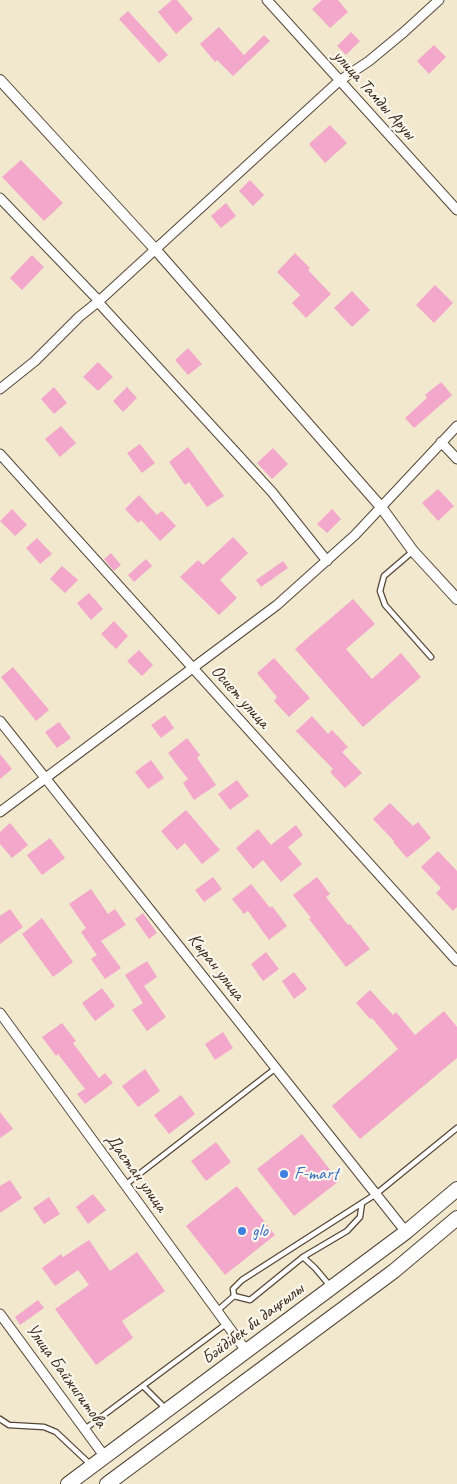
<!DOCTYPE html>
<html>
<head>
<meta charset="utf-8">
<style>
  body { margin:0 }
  canvas { display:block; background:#f1e8ce }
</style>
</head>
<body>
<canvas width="457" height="1484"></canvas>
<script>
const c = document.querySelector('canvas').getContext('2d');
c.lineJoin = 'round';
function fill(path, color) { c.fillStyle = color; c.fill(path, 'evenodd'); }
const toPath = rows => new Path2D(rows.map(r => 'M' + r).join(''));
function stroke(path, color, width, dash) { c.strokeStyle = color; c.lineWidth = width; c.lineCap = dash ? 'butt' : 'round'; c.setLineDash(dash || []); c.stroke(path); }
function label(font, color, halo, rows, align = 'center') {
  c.font = font + ' Caveat,sans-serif'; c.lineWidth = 4.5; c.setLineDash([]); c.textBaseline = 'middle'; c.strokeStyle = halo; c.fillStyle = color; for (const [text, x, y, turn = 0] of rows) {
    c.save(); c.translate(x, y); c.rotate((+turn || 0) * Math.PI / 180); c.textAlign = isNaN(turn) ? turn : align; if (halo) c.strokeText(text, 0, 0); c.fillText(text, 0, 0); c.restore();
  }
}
fill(toPath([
  [172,0,177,0,193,19,176,34,158,12],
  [322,0,338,0,348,12,330,28,312,9],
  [128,11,168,55,159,63,119,19],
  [219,27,244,55,264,35,270,41,233,76,217,60,215,62,200,44],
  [351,32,360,41,346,55,337,46],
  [434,45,446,57,429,74,417,61],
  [330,125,347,143,325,163,309,144],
  [21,160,63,203,44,221,2,177],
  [250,180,264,195,253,206,239,191],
  [226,203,236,216,221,228,211,216],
  [295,253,310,268,308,270,331,294,306,318,292,303,300,295,277,272],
  [32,255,44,267,22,290,10,278],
  [435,285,453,303,434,323,416,305],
  [352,291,370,310,352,327,334,308],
  [188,348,202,364,188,375,175,360],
  [98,362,113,377,98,391,83,377],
  [441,382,452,395,414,428,405,418,427,398,425,395],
  [54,387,67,403,54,414,41,399],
  [127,387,137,398,123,412,113,401],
  [61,426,76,443,60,457,45,439],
  [140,444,155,463,142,473,127,453],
  [188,447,224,496,207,507,189,482,185,485,169,462],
  [273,448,288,464,272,479,257,463],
  [438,489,454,506,438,521,422,503],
  [139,495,157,515,162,511,176,526,160,541,141,520,138,523,125,509],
  [12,509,27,525,15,536,0,521],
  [332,509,341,519,327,533,317,524],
  [233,537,248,553,220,580,237,598,219,615,180,577,198,560,203,565],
  [37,538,52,554,40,564,26,548],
  [111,553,121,565,114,571,104,559],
  [146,559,152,566,134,582,128,575],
  [283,561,288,568,261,587,256,580],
  [62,566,78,580,65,593,50,579],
  [89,593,103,609,91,620,77,603],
  [353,599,375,624,346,649,372,679,401,653,421,677,363,727,295,649],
  [114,621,128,636,116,649,101,634],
  [139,650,153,665,142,676,127,661],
  [274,658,310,698,289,717,274,701,277,697,257,673],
  [13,667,49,710,36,721,1,677],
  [165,715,174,728,161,738,151,725],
  [312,716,328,734,332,730,348,747,342,752,362,773,345,788,330,772,333,769,297,732,295,732],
  [59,722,71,738,57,748,45,732],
  [187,738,200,755,197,758,216,785,194,800,183,783,188,779,168,753],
  [0,754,12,769,0,779],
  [151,760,164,778,148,789,135,772],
  [237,780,249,796,230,810,218,794],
  [390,803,413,826,418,822,431,838,407,858,393,842,394,841,373,819],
  [186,810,220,850,202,864,185,843,177,850,161,831],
  [10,823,28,845,12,858,0,844,0,832],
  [296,825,303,835,288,847,302,864,281,882,263,860,253,869,236,848,258,829,271,845],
  [50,838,65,858,42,875,27,855],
  [438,851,457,871,457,907,453,911,436,893,441,888,421,867],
  [213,877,222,889,204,902,195,890],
  [317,877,330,894,326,897,348,925,350,924,370,949,346,967,309,919,311,918,293,895],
  [251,884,270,908,272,906,287,926,269,940,248,911,244,914,232,899],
  [91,889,108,914,115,909,126,925,101,941,121,968,105,979,91,959,97,955,81,932,86,928,69,904],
  [10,909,23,927,0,944,0,916],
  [143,913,157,933,149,939,135,919],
  [42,918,73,962,53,977,22,934],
  [266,952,279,969,263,981,251,964],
  [147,961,157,977,144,986,166,1017,147,1031,132,1010,143,1003,125,975],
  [294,972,307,989,294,999,282,981],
  [102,988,115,1006,95,1021,82,1003],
  [370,990,393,1015,396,1012,415,1035,444,1011,457,1027,457,1058,360,1139,332,1106,398,1049,372,1018,370,1019,356,1003],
  [62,1023,76,1041,73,1043,99,1078,105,1073,113,1083,85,1104,77,1094,85,1089,58,1054,56,1056,42,1037],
  [223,1032,233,1048,215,1060,205,1044],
  [145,1069,160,1091,138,1107,122,1086],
  [181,1095,195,1114,169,1134,154,1115],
  [0,1112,13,1129,0,1138],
  [302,1134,339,1181,294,1216,257,1169],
  [216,1142,231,1162,206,1181,191,1161],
  [10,1180,22,1198,0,1213,0,1186],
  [237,1186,275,1235,225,1275,186,1226],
  [93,1194,106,1210,88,1224,76,1207],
  [49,1197,60,1214,44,1224,33,1208],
  [89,1240,110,1271,137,1252,165,1291,122,1321,133,1338,96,1365,55,1309,89,1285,78,1270,55,1286,42,1268,61,1254,63,1257],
  [38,1300,44,1308,20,1325,15,1317]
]), '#f3a7ca');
const service = toPath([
  [412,552,384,576,380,591,385,605,431,657],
  [125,1185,276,1068],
  [303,1257,347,1231,360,1217,362,1203],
  [331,1287,315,1268,303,1257,250,1300,234,1296,233,1289,242,1280,376,1194,457,1128],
  [217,1311,234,1296],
  [143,1386,165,1408],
  [0,1419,9,1425,44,1427,56,1432,91,1465],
  [85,1429,226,1324]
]);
const minor = toPath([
  [267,0,457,210],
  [0,198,99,301],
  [98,302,272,492,327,561],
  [0,389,35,361,79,317,99,301,339,81,369,61,404,32,439,0],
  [441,442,457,459],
  [0,454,457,961],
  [0,721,406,1232],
  [0,812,277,605,355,535,457,426],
  [0,1013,247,1352],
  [0,1314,105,1457]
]);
const tertiary = toPath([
  [0,80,155,249,381,507,413,551,457,599]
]);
const primary = toPath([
  [68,1484,406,1232,457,1189],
  [107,1484,394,1271,457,1218]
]);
stroke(service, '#564638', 7);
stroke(minor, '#564638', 11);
stroke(tertiary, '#564638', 12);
stroke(primary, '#564638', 16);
stroke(service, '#fff', 4.5);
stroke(minor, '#fff', 9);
stroke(tertiary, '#fff', 10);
stroke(primary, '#fff', 14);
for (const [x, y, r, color] of [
  [284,1174,5,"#3f7fe0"],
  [242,1231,5,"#3f7fe0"]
]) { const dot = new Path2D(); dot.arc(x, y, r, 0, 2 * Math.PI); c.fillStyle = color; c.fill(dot); stroke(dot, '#fbf7ec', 2); }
label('18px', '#3b2a1e', '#fbf7ec', [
  ["улица Тамды Аруы",374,95,48],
  ["Осиет улица",240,697,48],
  ["Кыран улица",216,967,52],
  ["Дастан улица",136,1173,54],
  ["Бәйдібек би даңғылы",253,1324,-37],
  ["Улица Байжигитова",66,1376,54]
]);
label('18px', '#366cbe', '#fbf7ec', [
  ["F-mart",294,1174],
  ["glo",252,1231]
], 'left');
</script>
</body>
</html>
